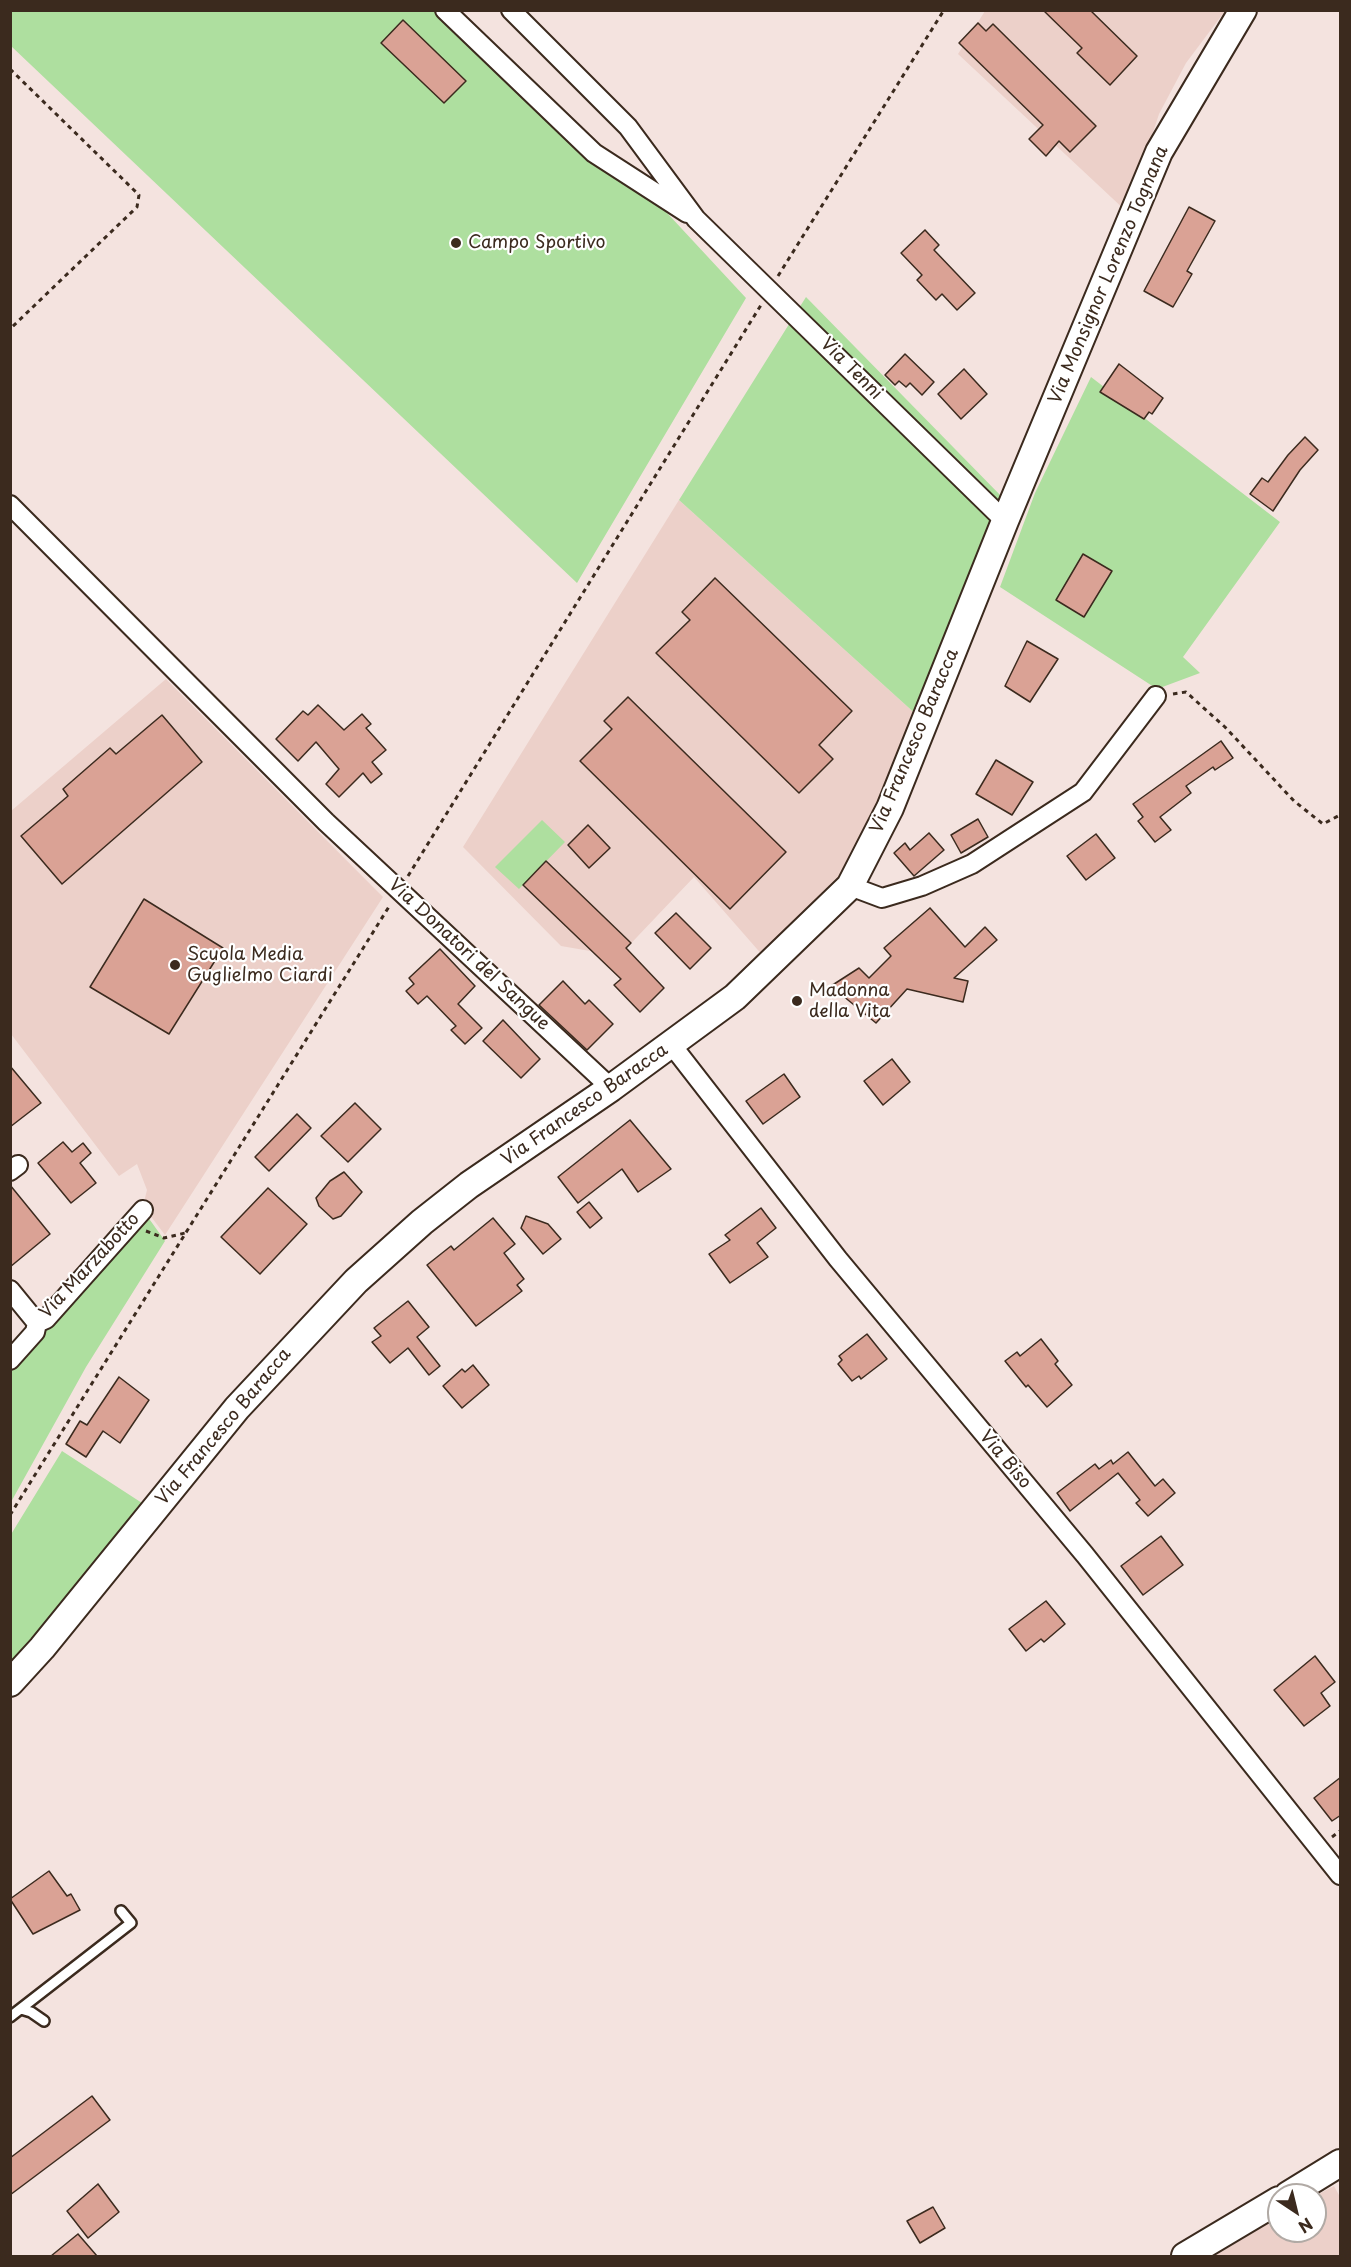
<!DOCTYPE html>
<html>
<head>
<meta charset="utf-8">
<style>
  body { margin:0 }
  #map { position:relative; width:1351px; height:2267px; overflow:hidden; background:#f4e3df; font-family:"Playpen Sans",sans-serif }
  canvas { display:block }
  .frame { position:absolute; inset:0; border:12px solid #3b2a1e; pointer-events:none }
  .north { position:absolute; left:1267px; top:2183px; width:60px; height:60px; box-sizing:border-box; background:#fff; border:2px solid #b1aaa5; border-radius:50%; rotate:145deg; font-size:16px; font-weight:700; line-height:24px; text-align:center; color:#3b2a1e }
  .north::after { content:''; display:block; margin:auto; width:21px; height:27px; background:#3b2a1e; clip-path:polygon(50% 0,100% 100%,50% 72%,0 100%) }
</style>
</head>
<body>
<div id="map">
<canvas width="1351" height="2267"></canvas>
<div class="frame"></div>
<div class="north">N</div>
</div>
<script>
const c = document.querySelector('canvas').getContext('2d');
c.lineJoin = 'round';
function fill(path, color) { c.fillStyle = color; c.fill(path, 'evenodd'); }
const toPath = rows => new Path2D(rows.map(r => 'M' + r).join(''));
function stroke(path, color, width, dash) { c.strokeStyle = color; c.lineWidth = width; c.lineCap = dash ? 'butt' : 'round'; c.setLineDash(dash || []); c.stroke(path); }
function label(font, color, halo, rows, align = 'center') {
  c.font = font + ' "Playpen Sans",sans-serif'; c.lineWidth = 4.5; c.setLineDash([]); c.textBaseline = 'middle'; c.strokeStyle = halo; c.fillStyle = color; for (const [text, x, y, turn = 0] of rows) {
    c.save(); c.translate(x, y); c.rotate((+turn || 0) * Math.PI / 180); c.textAlign = isNaN(turn) ? turn : align; if (halo) c.strokeText(text, 0, 0); c.fillText(text, 0, 0); c.restore();
  }
}
fill(toPath([
  [985,11,1225,11,1186,63,1159,114,1127,212,958,54],
  [679,500,919,717,845,876,764,957,694,877,619,956,561,946,463,847],
  [166,679,383,897,165,1235,143,1206,147,1190,137,1164,119,1176,11,1034,11,811],
  [1334,2186,1340,2197,1340,2256,1214,2256,1279,2217,1279,2231,1315,2231,1315,2196]
]), '#ecd0c9');
fill(toPath([
  [10,11,435,11,602,163,643,187,746,298,577,583,11,46],
  [806,297,1004,499,919,717,679,500],
  [1091,377,1280,522,1183,657,1200,673,1157,689,1000,587,1035,493],
  [542,820,565,842,519,889,495,867],
  [145,1213,165,1241,86,1367,11,1502,11,1371],
  [62,1451,142,1503,11,1671,10,1536]
]), '#aedf9f');
const building = toPath([
  [1043,10,1090,10,1137,56,1110,85,1077,53,1082,48,1043,10],
  [403,20,466,81,444,103,381,43,403,20],
  [978,23,986,31,993,24,1096,126,1070,152,1059,141,1046,156,1029,139,1043,125,959,43,978,23],
  [1189,207,1215,221,1187,271,1192,274,1173,307,1144,291,1189,207],
  [925,230,939,245,934,250,975,293,957,310,942,294,936,300,917,280,922,275,901,253,925,230],
  [905,354,934,382,922,395,910,383,906,387,899,381,895,385,885,375,905,354],
  [1119,364,1163,398,1152,414,1149,412,1144,419,1100,392,1119,364],
  [964,369,987,394,961,419,938,394,964,369],
  [1305,437,1318,450,1300,470,1273,511,1250,494,1262,478,1268,482,1288,455,1305,437],
  [1083,554,1112,571,1084,617,1056,600,1083,554],
  [715,578,852,711,819,745,833,759,799,793,656,653,690,620,682,612,715,578],
  [1027,641,1058,659,1030,702,1005,686,1027,641],
  [628,697,786,852,730,909,580,761,612,729,604,721,628,697],
  [318,705,344,730,362,714,371,724,366,728,386,750,372,762,382,774,371,783,363,773,339,797,326,784,339,769,316,742,298,761,276,739,303,711,308,715,318,705],
  [162,715,202,762,62,884,21,836,68,796,63,789,110,748,116,754,162,715],
  [1221,741,1233,758,1215,770,1213,767,1186,786,1191,793,1160,817,1171,830,1155,842,1138,821,1143,817,1133,804,1221,741],
  [996,760,1033,782,1012,815,976,794,996,760],
  [978,819,988,837,961,853,951,835,978,819],
  [588,825,610,848,589,868,568,845,588,825],
  [929,833,944,850,914,876,894,853,905,843,910,850,929,833],
  [1096,834,1115,858,1086,880,1067,856,1096,834],
  [546,861,631,943,626,948,664,988,640,1012,614,985,621,979,523,885,546,861],
  [144,899,223,948,169,1034,90,987,144,899],
  [930,908,965,947,985,927,997,940,954,978,968,981,963,1002,907,989,876,1023,831,986,859,968,869,978,891,956,884,948,930,908],
  [676,913,711,948,690,969,655,933,676,913],
  [440,949,475,986,458,1004,482,1028,465,1044,451,1030,456,1026,427,996,418,1004,406,991,414,984,409,978,440,949],
  [563,981,585,1004,589,1000,613,1024,587,1050,539,1005,563,981],
  [503,1020,540,1059,521,1078,483,1041,503,1020],
  [892,1059,910,1082,883,1105,864,1081,892,1059],
  [10,1066,41,1103,10,1127,10,1066],
  [784,1074,800,1097,763,1124,746,1101,784,1074],
  [355,1103,381,1129,348,1162,321,1136,355,1103],
  [297,1114,311,1128,269,1171,255,1157,297,1114],
  [630,1120,671,1169,638,1192,622,1169,578,1203,558,1177,630,1120],
  [63,1142,72,1152,83,1143,91,1153,80,1163,96,1183,71,1203,38,1163,63,1142],
  [344,1172,362,1192,341,1216,333,1219,319,1206,316,1198,330,1181,344,1172],
  [10,1185,50,1234,10,1267,10,1185],
  [268,1188,307,1224,260,1274,221,1237,268,1188],
  [589,1202,602,1218,590,1228,577,1212,589,1202],
  [761,1208,776,1228,757,1243,768,1257,730,1283,709,1254,730,1240,725,1235,761,1208],
  [526,1216,548,1224,561,1239,543,1254,521,1228,526,1216],
  [493,1218,515,1244,504,1253,524,1279,517,1285,522,1291,476,1326,427,1265,451,1246,454,1250,493,1218],
  [408,1301,429,1327,417,1337,440,1366,429,1375,408,1348,390,1363,372,1342,381,1336,374,1328,408,1301],
  [867,1334,887,1359,861,1379,859,1376,852,1381,838,1364,842,1360,839,1356,867,1334],
  [1041,1339,1058,1361,1055,1364,1072,1385,1047,1407,1028,1385,1026,1387,1005,1361,1017,1352,1020,1356,1041,1339],
  [473,1365,489,1385,462,1408,443,1386,462,1369,465,1372,473,1365],
  [119,1377,149,1400,120,1443,103,1431,86,1457,66,1444,80,1421,87,1425,119,1377],
  [1128,1452,1155,1486,1163,1479,1175,1493,1148,1516,1136,1503,1140,1500,1118,1473,1070,1511,1057,1493,1095,1464,1099,1469,1111,1460,1113,1464,1128,1452],
  [1161,1536,1183,1565,1143,1595,1121,1566,1161,1536],
  [1046,1601,1065,1624,1044,1642,1041,1639,1026,1651,1009,1629,1046,1601],
  [1315,1656,1335,1682,1321,1693,1330,1706,1304,1726,1274,1690,1315,1656],
  [1341,1777,1341,1815,1332,1821,1314,1798,1341,1777],
  [49,1871,67,1896,71,1894,80,1910,33,1934,10,1899,49,1871],
  [92,2096,110,2120,10,2195,10,2158,92,2096],
  [98,2184,119,2212,88,2238,67,2211,98,2184],
  [933,2207,945,2228,920,2243,907,2221,933,2207],
  [78,2234,97,2256,51,2256,78,2234]
]);
fill(building, '#daa295');
stroke(building, '#3b2a1e', 1.5);
const lane = toPath([
  [21,2009,31,2012,44,2021],
  [10,2017,131,1923,121,1911]
]);
const street = toPath([
  [445,10,594,153,687,213],
  [511,10,628,127,696,219,1005,521],
  [10,505,326,822,611,1088],
  [850,886,882,898,922,886,972,864,1083,792,1156,696],
  [671,1044,838,1259,1085,1555,1340,1875],
  [10,1171,18,1165],
  [10,1290,37,1323,35,1332,10,1360],
  [37,1323,46,1319,143,1210]
]);
const secondary = toPath([
  [10,1683,42,1648,237,1408,356,1281,422,1222,469,1185,611,1088,735,997,850,886,890,808,1005,521,1159,152,1243,10],
  [1288,2195,1340,2163],
  [1185,2256,1279,2200]
]);
stroke(lane, '#3b2a1e', 14);
stroke(street, '#3b2a1e', 22);
stroke(secondary, '#3b2a1e', 30);
stroke(toPath([
  [10,69,139,195,137,207,10,329],
  [778,276,944,10],
  [1173,694,1186,692,1225,727,1294,801,1323,824,1340,815],
  [408,876,761,305],
  [146,1231,164,1238,185,1233],
  [10,1515,390,905],
  [1332,1837,1340,1831]
]), '#3b2a1e', 3, [4.5, 4.5]);
stroke(lane, '#fff', 9);
stroke(street, '#fff', 18);
stroke(secondary, '#fff', 26);
for (const [x, y, r, color] of [
  [456,243,6,"#3b2a1e"],
  [175,965,6,"#3b2a1e"],
  [797,1001,6,"#3b2a1e"]
]) { const dot = new Path2D(); dot.arc(x, y, r, 0, 2 * Math.PI); c.fillStyle = color; c.fill(dot); stroke(dot, '#fff', 2); }
label('18px', '#3b2a1e', '#fff', [
  ["Campo Sportivo",468,243],
  ["Scuola Media",187,955],
  ["Guglielmo Ciardi",187,976],
  ["Madonna",809,991],
  ["della Vita",809,1012]
], 'left');
label('18px', '#3b2a1e', '#fff', [
  ["Via Monsignor Lorenzo Tognana",1109,275,-67],
  ["Via Tenni",851,369,45],
  ["Via Francesco Baracca",915,741,-67],
  ["Via Donatori del Sangue",469,955,43],
  ["Via Francesco Baracca",585,1105,-35],
  ["Via Marzabotto",90,1266,-47],
  ["Via Francesco Baracca",224,1427,-50],
  ["Via Biso",1005,1460,50]
]);
</script>
</body>
</html>
